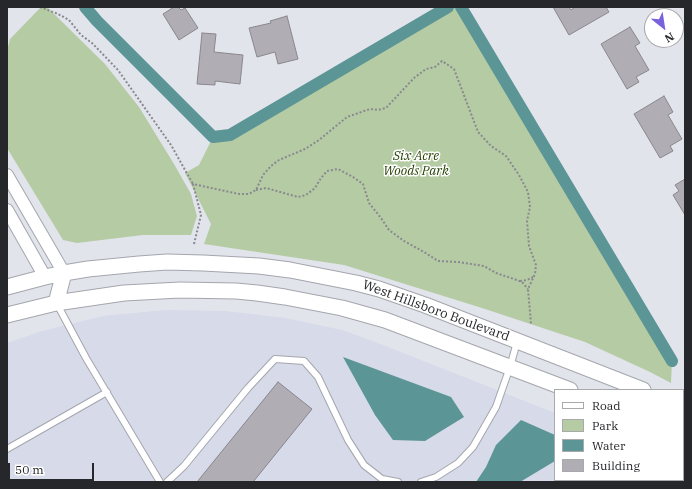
<!DOCTYPE html>
<html>
<head>
<meta charset="utf-8">
<style>
  body { margin:0 }
  #map { position:relative; width:692px; height:489px; overflow:hidden; background:#e2e4ec; font-family:"IBM Plex Serif",serif }
  canvas { display:block }
  .frame { position:absolute; inset:0; border:8px solid #26272a; pointer-events:none }
  .legend { position:absolute; left:554px; top:389px; width:130px; height:92px; box-sizing:border-box; background:#fff; border:1px solid #a8a9aa; margin:0; padding:5px 7px; list-style:none; font-size:12px; color:#26272a }
  .legend li { display:flex; align-items:center; gap:8px; height:20px }
  .legend b { width:20px; border:1px solid #a8a9aa }
  .north { position:absolute; left:644px; top:8px; width:40px; height:40px; box-sizing:border-box; background:#fff; border:1px solid #a8a9aa; border-radius:50%; rotate:150deg; font-size:11px; font-weight:700; line-height:16px; text-align:center; color:#26272a }
  .north::after { content:''; display:block; margin:auto; width:14px; height:18px; background:#7b62dd; clip-path:polygon(50% 0,100% 100%,50% 72%,0 100%) }
  .scale { position:absolute; left:8px; top:463px; width:86px; height:18px; box-sizing:border-box; border:2px solid #26272a; border-top:0; padding-left:5px; font-size:12px; line-height:14px; white-space:nowrap; color:#26272a; -webkit-text-stroke:3px #fff; paint-order:stroke }
</style>
</head>
<body>
<div id="map">
<canvas width="692" height="489"></canvas>
<div class="frame"></div>
<ul class="legend">
<li><b style="height:5px;background:#fff"></b>Road</li>
<li><b style="height:11px;background:#b5cba4"></b>Park</li>
<li><b style="height:11px;background:#5b9596"></b>Water</li>
<li><b style="height:11px;background:#b0adb4"></b>Building</li>
</ul>
<div class="north">N</div>
<div class="scale">50 m</div>
</div>
<script>
const c = document.querySelector('canvas').getContext('2d');
c.lineJoin = 'round';
function fill(path, color) { c.fillStyle = color; c.fill(path, 'evenodd'); }
const toPath = rows => new Path2D(rows.map(r => 'M' + r).join(''));
function stroke(path, color, width, dash) { c.strokeStyle = color; c.lineWidth = width; c.lineCap = dash ? 'butt' : 'round'; c.setLineDash(dash || []); c.stroke(path); }
function label(font, color, halo, rows, align = 'center') {
  c.font = font + ' "IBM Plex Serif",serif'; c.lineWidth = 3; c.setLineDash([]); c.textBaseline = 'middle'; c.strokeStyle = halo; c.fillStyle = color; for (const [text, x, y, turn = 0] of rows) {
    c.save(); c.translate(x, y); c.rotate((+turn || 0) * Math.PI / 180); c.textAlign = isNaN(turn) ? turn : align; if (halo) c.strokeText(text, 0, 0); c.fillText(text, 0, 0); c.restore();
  }
}
fill(toPath([
  [165,310,226,311,285,318,342,330,378,343,555,413,555,480,561,480,557,482,7,482,7,343,42,331,103,316]
]), '#d6dae9');
fill(toPath([
  [41,7,47,7,105,64,139,107,174,164,191,194,197,216,191,235,143,235,77,243,63,240,7,148,7,51,10,39],
  [448,7,461,7,672,361,671,383,650,372,585,342,482,308,344,265,204,244,211,224,185,173,199,165,213,137,230,135]
]), '#b5cba4');
fill(toPath([
  [343,357,451,397,464,417,425,441,393,440,375,415],
  [521,420,555,435,555,461,520,482,476,482,486,467,496,445]
]), '#5b9596');
stroke(toPath([
  [85,7,97,21,213,137,230,135,448,7],
  [461,7,672,361]
]), '#5b9596', 12);
const building = toPath([
  [174,7,178,7,181,10,185,8,198,28,179,40,163,14,174,7],
  [553,7,569,7,571,10,575,7,606,7,609,12,569,35,553,7],
  [287,16,298,59,278,64,275,52,257,57,249,28,271,23,270,21,287,16],
  [630,27,640,43,635,46,649,70,636,77,639,82,627,89,601,44,630,27],
  [202,33,216,34,214,52,243,55,240,84,215,81,215,85,197,84,202,33],
  [664,96,673,112,668,115,682,139,670,146,673,151,660,158,634,114,664,96],
  [685,179,685,215,673,195,679,191,675,185,685,179],
  [278,382,312,409,253,482,197,482,278,382],
  [587,480,632,480,633,482,588,482,587,480]
]);
fill(building, '#b0adb4');
stroke(building, '#89868d', 1);
const service = toPath([
  [57,304,86,358,160,482],
  [7,449,107,392],
  [167,482,184,466,248,388,275,359,304,361,318,377,348,440,364,465,382,479,398,482],
  [421,482,436,477,458,463,473,447,496,407,510,367,517,342]
]);
const minor = toPath([
  [7,175,64,273],
  [7,210,45,277]
]);
const tertiary = toPath([
  [7,287,45,277,64,273,88,269,139,264,167,262,203,263,259,266,290,270,356,283,379,289,425,305,643,390],
  [56,303,64,273],
  [7,315,56,303,124,293,180,290,236,291,257,293,285,297,342,308,385,320,570,390],
  [683,405,685,406],
  [683,433,685,434]
]);
stroke(service, '#a4a6ad', 8);
stroke(minor, '#a4a6ad', 14);
stroke(tertiary, '#a4a6ad', 17);
stroke(toPath([
  [40,7,58,14,69,20,81,35,92,43,118,70,171,145,193,184],
  [256,190,266,188,298,197,306,195,315,188,321,178,327,171,338,169,353,177,363,184,369,203,381,218,389,230,404,241,424,252,438,261,458,262,484,266,496,273,514,279,522,282,528,289],
  [194,244,201,215,193,184,239,194,249,194,256,190,263,175,271,166,279,160,305,149,319,140,347,117,370,109,378,110,386,108,414,78,426,69,435,67,442,61,454,69,478,132,491,146,506,156,519,175,528,192,530,207,527,221,529,246,536,265,535,274,528,289,531,324],
  [520,281,527,280,533,277]
]), '#88898f', 2, [2, 2]);
stroke(service, '#fff', 6);
stroke(minor, '#fff', 12);
stroke(tertiary, '#fff', 15);
label('italic 13px', '#254002', '#fff', [
  ["Six Acre",416,156],
  ["Woods Park",416,171]
]);
label('13px', '#26272a', '#fff', [
  ["West Hillsboro Boulevard",436,311,20]
]);
</script>
</body>
</html>
